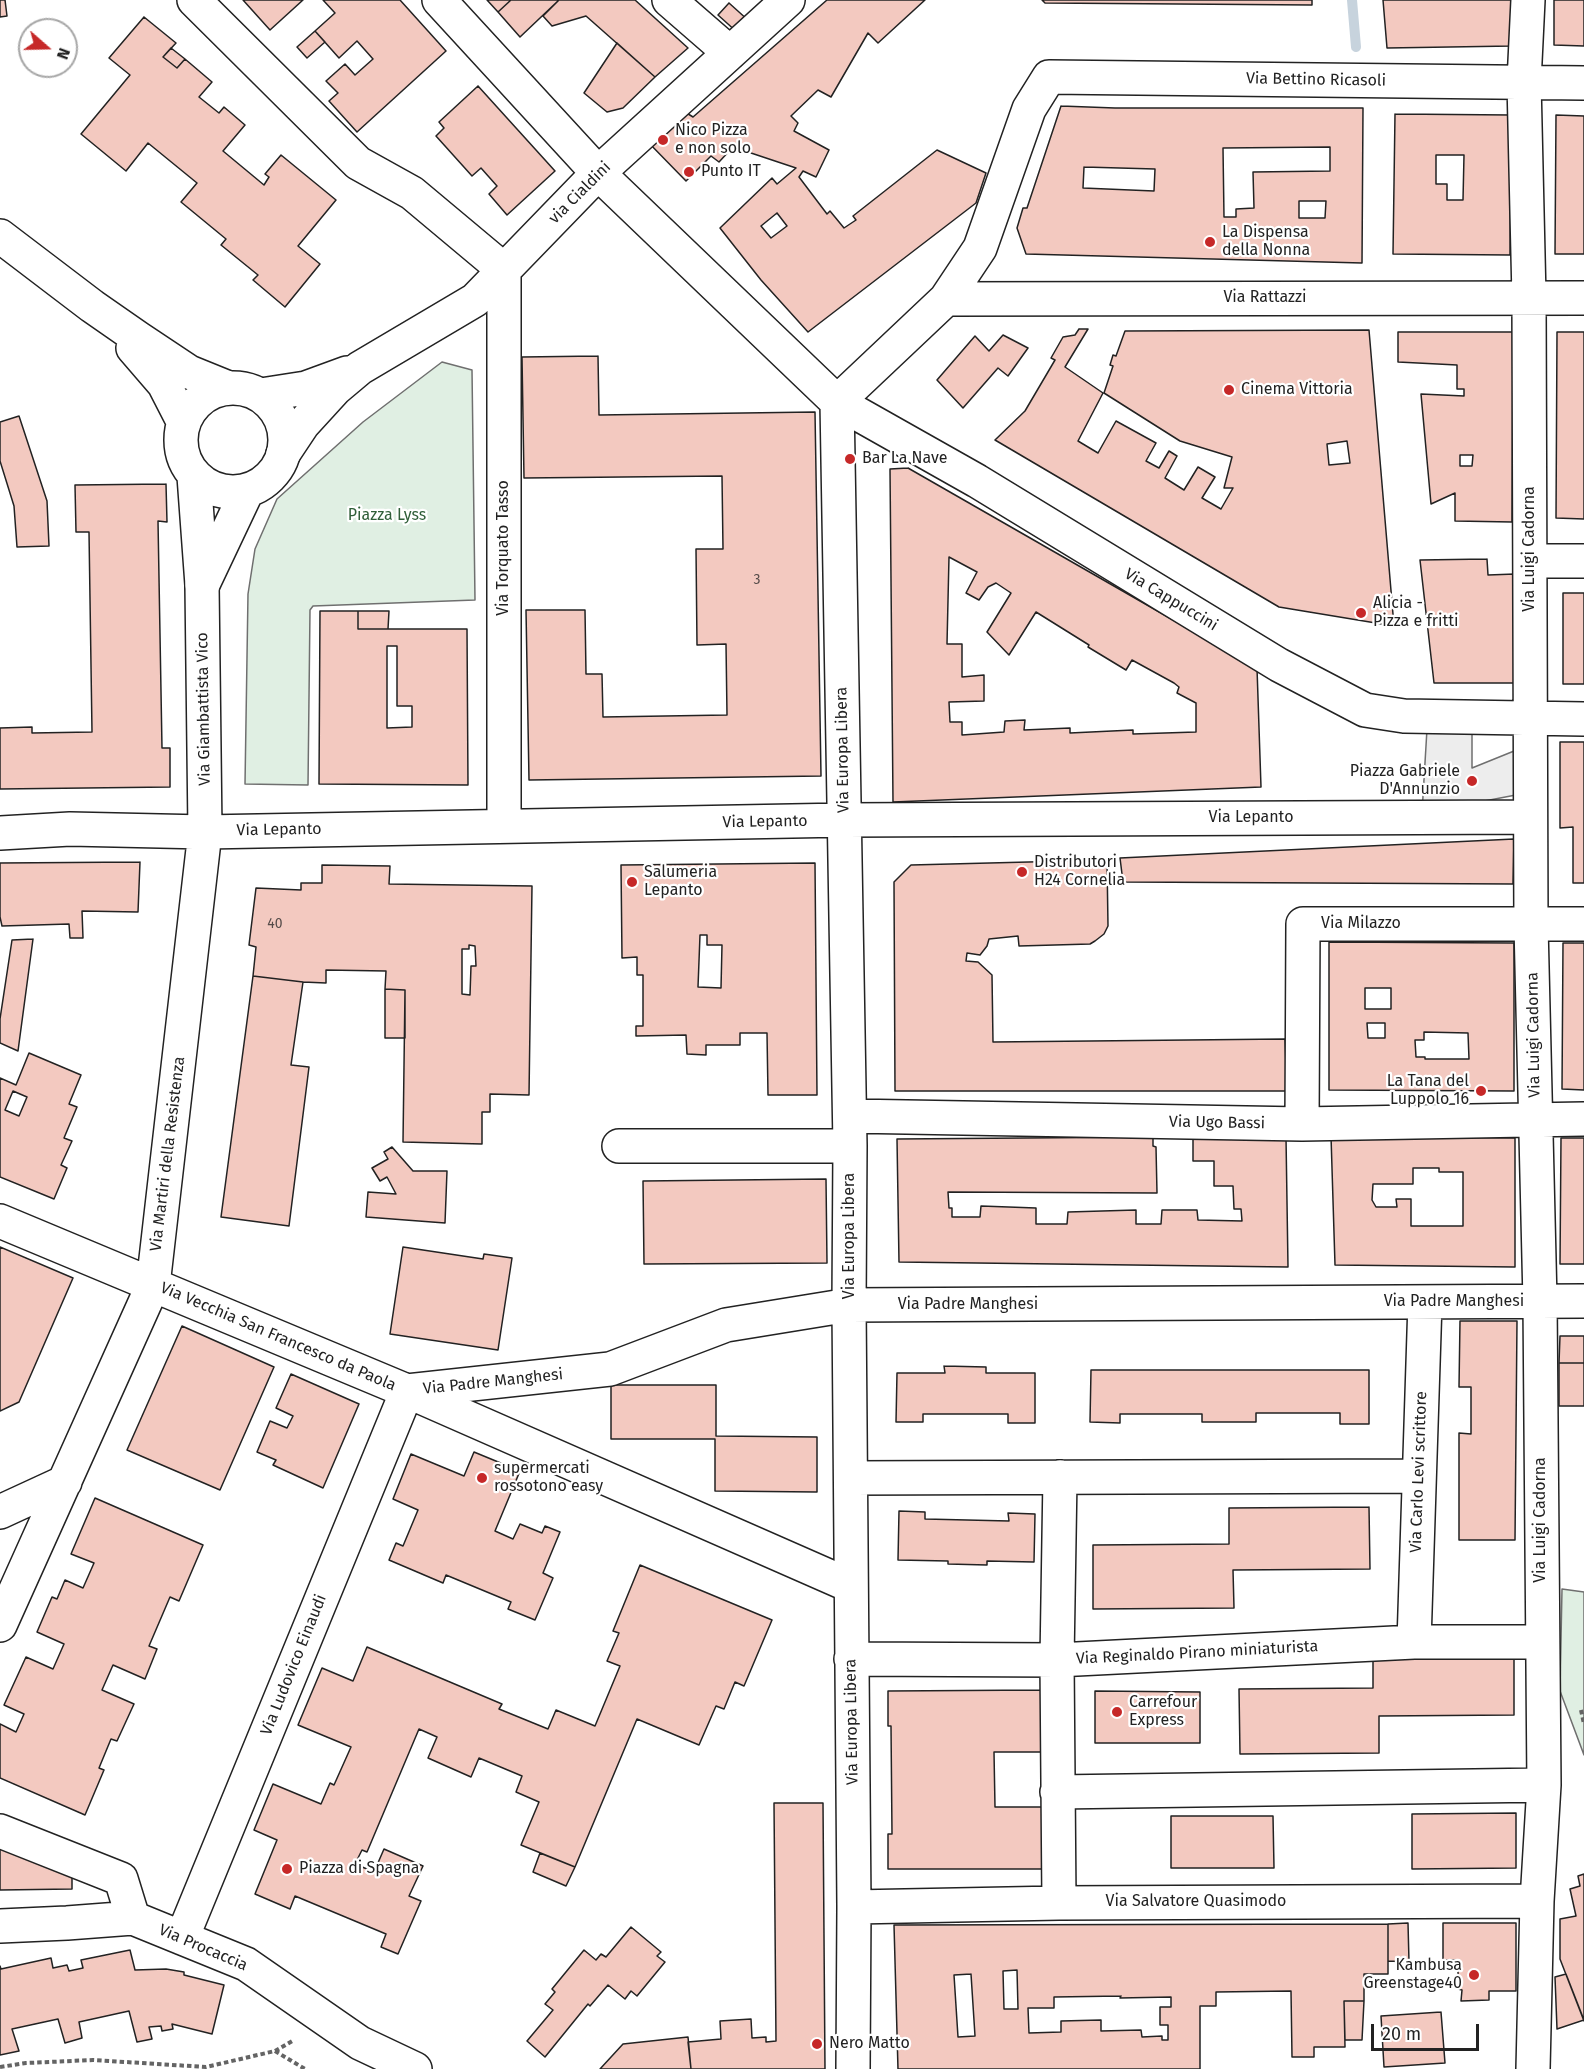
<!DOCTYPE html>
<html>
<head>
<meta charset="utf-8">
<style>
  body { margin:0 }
  #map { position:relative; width:1584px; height:2069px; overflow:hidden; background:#fff; font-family:"Fira Sans",sans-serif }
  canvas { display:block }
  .north { position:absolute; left:18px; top:18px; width:60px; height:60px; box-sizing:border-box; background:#fff; border:2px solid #a7a7a7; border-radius:50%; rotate:110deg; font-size:16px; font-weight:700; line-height:24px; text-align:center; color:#222 }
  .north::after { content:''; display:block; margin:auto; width:21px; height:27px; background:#c62828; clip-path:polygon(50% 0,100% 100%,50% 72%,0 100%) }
  .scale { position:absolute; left:1371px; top:2024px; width:108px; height:27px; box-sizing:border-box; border:3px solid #222; border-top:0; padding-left:8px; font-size:18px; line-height:21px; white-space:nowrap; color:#222; -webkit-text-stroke:4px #fff; paint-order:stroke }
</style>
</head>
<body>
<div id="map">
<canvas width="1584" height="2069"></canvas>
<div class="north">N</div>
<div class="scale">20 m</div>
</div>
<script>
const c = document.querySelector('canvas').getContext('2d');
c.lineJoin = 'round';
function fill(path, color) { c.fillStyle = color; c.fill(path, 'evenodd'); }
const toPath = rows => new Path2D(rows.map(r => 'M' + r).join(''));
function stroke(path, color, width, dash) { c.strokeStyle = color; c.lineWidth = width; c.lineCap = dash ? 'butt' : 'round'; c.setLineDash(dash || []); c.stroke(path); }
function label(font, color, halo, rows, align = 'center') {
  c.font = font + ' "Fira Sans",sans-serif'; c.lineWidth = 4.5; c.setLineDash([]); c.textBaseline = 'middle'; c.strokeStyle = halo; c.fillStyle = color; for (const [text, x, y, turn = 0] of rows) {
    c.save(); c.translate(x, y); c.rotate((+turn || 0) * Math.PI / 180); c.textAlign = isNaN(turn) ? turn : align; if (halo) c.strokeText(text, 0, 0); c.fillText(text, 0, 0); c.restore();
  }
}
const green = toPath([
  [442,362,472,370,475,600,313,606,310,610,308,785,245,784,248,594,255,549,277,499,363,422,442,362],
  [1562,1589,1584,1592,1584,1755,1560,1691,1562,1589]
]);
fill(green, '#e0efe3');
stroke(green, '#6f6f6f', 1.5);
const parking = toPath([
  [1427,729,1472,731,1472,768,1519,749,1521,794,1422,813,1427,729]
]);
fill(parking, '#ededed');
stroke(parking, '#6f6f6f', 1.5);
stroke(toPath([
  [1352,0,1356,47]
]), '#c7d3dd', 10);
const building = toPath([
  [0,0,5,0,7,16,0,17,0,0],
  [243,0,303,0,270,30,243,0],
  [323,0,400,0,446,51,357,132,329,101,338,93,326,81,345,64,355,75,373,59,357,41,339,58,315,31,335,13,323,0],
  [487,0,511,0,498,12,487,0],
  [511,0,559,0,520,37,498,12,511,0],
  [559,0,635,0,688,48,655,77,586,16,552,26,543,16,559,0],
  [827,0,925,0,878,43,868,33,831,97,818,90,791,116,798,123,794,131,829,150,816,177,803,171,799,177,827,214,830,211,844,228,856,220,853,216,937,150,986,173,976,203,808,332,761,280,720,228,772,178,777,184,796,168,733,147,719,162,711,156,686,181,645,139,682,110,693,117,827,0],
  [777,213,787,226,771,238,761,226,777,213],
  [1042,0,1312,0,1312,5,1045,3,1042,0],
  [1383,0,1513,0,1512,46,1387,48,1383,0],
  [1554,0,1584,0,1584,46,1554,45,1554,0],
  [729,3,749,21,738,33,718,15,729,3],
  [144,17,176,43,163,57,177,68,185,59,212,82,199,97,219,113,224,107,245,125,223,151,264,185,269,177,265,174,281,155,336,200,298,246,320,264,285,307,253,280,258,275,221,245,226,239,181,202,197,183,148,143,126,171,81,134,130,75,109,58,144,17],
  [315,31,325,42,307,58,297,47,315,31],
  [617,43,655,77,623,108,607,112,584,93,617,43],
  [171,48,185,59,177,68,163,57,171,48],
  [478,86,555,171,507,215,489,194,497,186,481,168,472,176,436,136,444,128,439,122,478,86],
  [1061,106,1115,108,1363,108,1362,263,1026,254,1017,228,1023,208,1027,208,1061,106],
  [1330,147,1330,171,1253,172,1254,208,1236,209,1236,217,1224,217,1223,148,1330,147],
  [1084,167,1155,169,1154,191,1083,188,1084,167],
  [1299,201,1326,201,1325,218,1299,218,1299,201],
  [1395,114,1511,115,1510,255,1393,254,1395,114],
  [1436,155,1464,155,1463,200,1447,200,1447,184,1436,184,1436,155],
  [1556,115,1584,116,1584,254,1555,254,1556,115],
  [1079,329,1088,329,1065,367,1103,393,1078,441,1098,453,1116,421,1156,443,1146,461,1159,468,1169,451,1177,456,1165,478,1184,490,1198,467,1215,477,1202,498,1221,509,1233,488,1224,488,1232,457,1180,441,1104,393,1113,366,1110,365,1113,355,1116,356,1125,331,1369,330,1394,626,1279,607,995,440,1025,411,1055,360,1051,358,1063,337,1075,335,1079,329],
  [1347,441,1350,463,1329,465,1327,444,1347,441],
  [1398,332,1513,332,1512,522,1455,521,1455,493,1431,504,1421,394,1464,396,1464,389,1457,389,1457,365,1398,362,1398,332],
  [1460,455,1473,455,1472,466,1460,466,1460,455],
  [1557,332,1584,332,1584,519,1556,518,1557,332],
  [1003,335,1028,348,1008,376,998,368,963,408,937,380,975,336,989,351,1003,335],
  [598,356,599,415,815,412,821,776,529,780,526,610,585,610,586,674,602,674,603,717,727,715,726,644,697,645,696,549,723,549,722,476,524,478,522,357,598,356],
  [19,416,47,501,49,546,17,547,14,506,0,461,0,422,19,416],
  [908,468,1257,668,1261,787,893,802,890,469,908,468],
  [949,557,977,572,966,593,979,600,988,587,996,583,1011,593,987,632,1009,655,1036,612,1089,645,1088,647,1126,670,1132,660,1174,683,1179,687,1177,693,1196,703,1196,732,1133,734,1133,730,1070,733,1070,728,1024,730,1025,720,1005,721,1004,732,962,735,962,722,950,722,949,702,984,701,984,675,962,677,962,644,947,644,949,557],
  [166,484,167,522,158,521,162,748,170,748,170,787,0,789,0,728,32,727,32,733,92,732,89,532,76,532,75,485,166,484],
  [1487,559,1488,575,1515,574,1519,683,1434,683,1420,560,1487,559],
  [1563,593,1584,593,1584,684,1563,684,1563,593],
  [320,611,358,611,358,629,467,629,468,785,319,784,320,611],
  [387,646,397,646,397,706,412,706,412,727,387,728,387,646],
  [358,611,389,611,388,629,358,629,358,611],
  [1560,742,1584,742,1584,883,1573,883,1573,827,1560,828,1560,742],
  [1514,839,1513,884,1123,882,1120,858,1514,839],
  [1107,860,1108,926,1104,934,1095,941,1090,944,1019,946,1018,936,989,939,987,946,980,955,967,953,966,961,978,962,992,975,993,1042,1285,1039,1287,1091,895,1091,894,882,911,865,1107,860],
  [140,862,138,912,82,911,83,938,70,938,69,924,2,926,0,917,0,863,140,862],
  [815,863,817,1095,768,1095,767,1033,740,1033,740,1045,706,1045,706,1055,687,1054,686,1035,636,1036,636,1026,643,1026,643,975,637,975,637,957,622,958,621,865,815,863],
  [700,935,707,935,707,945,722,945,721,988,698,987,700,935],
  [322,865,390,866,389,884,532,886,529,1095,490,1094,490,1112,482,1112,482,1144,403,1142,405,990,385,989,386,971,326,970,326,983,303,982,253,976,256,947,249,945,256,888,301,890,301,883,322,883,322,865],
  [469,945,475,946,476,966,471,966,470,995,462,994,462,949,469,949,469,945],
  [33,939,18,1051,0,1043,0,1019,12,940,33,939],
  [1329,942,1514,943,1514,1091,1329,1090,1329,942],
  [1365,988,1391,988,1391,1009,1365,1009,1365,988],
  [1367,1023,1385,1023,1385,1038,1368,1038,1367,1023],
  [1424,1032,1468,1033,1469,1059,1425,1059,1425,1057,1416,1057,1415,1040,1424,1040,1424,1032],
  [1563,943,1584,943,1584,1090,1562,1089,1563,943],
  [253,976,303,982,291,1065,309,1067,289,1226,221,1217,253,976],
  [385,989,405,990,405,1038,385,1038,385,989],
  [29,1053,81,1075,69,1104,77,1107,64,1138,72,1141,61,1165,67,1168,54,1199,0,1177,0,1078,16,1085,29,1053],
  [13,1091,27,1097,19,1116,5,1110,13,1091],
  [1193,1134,1286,1137,1288,1267,899,1262,897,1139,1153,1137,1153,1146,1156,1147,1157,1193,948,1192,949,1208,952,1208,952,1217,980,1217,981,1206,1036,1208,1036,1224,1067,1224,1068,1212,1136,1210,1136,1224,1161,1224,1162,1210,1197,1210,1198,1220,1242,1221,1241,1209,1234,1209,1233,1186,1214,1186,1214,1161,1193,1161,1193,1134],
  [1331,1136,1515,1138,1515,1267,1335,1265,1331,1136],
  [1413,1168,1439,1168,1439,1172,1463,1172,1463,1226,1411,1226,1411,1199,1396,1199,1397,1207,1376,1207,1372,1200,1373,1184,1413,1184,1413,1168],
  [1561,1138,1584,1138,1584,1264,1560,1264,1561,1138],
  [392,1147,413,1171,447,1171,445,1223,366,1217,368,1192,396,1194,387,1177,380,1181,372,1168,388,1159,384,1152,392,1147],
  [826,1179,827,1263,644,1264,643,1181,826,1179],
  [0,1247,73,1278,19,1402,0,1411,0,1247],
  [403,1247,483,1259,484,1254,512,1258,498,1350,390,1334,403,1247],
  [1460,1321,1517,1321,1515,1540,1459,1540,1459,1433,1471,1434,1471,1387,1459,1387,1460,1321],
  [182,1326,274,1367,220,1490,127,1450,182,1326],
  [1560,1336,1584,1336,1584,1363,1559,1363,1560,1336],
  [1559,1363,1584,1363,1584,1406,1559,1406,1559,1363],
  [944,1366,986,1367,986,1373,1035,1373,1035,1423,1008,1423,1008,1414,923,1414,923,1422,896,1422,897,1373,945,1373,944,1366],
  [1091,1370,1369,1370,1369,1424,1340,1424,1340,1413,1256,1413,1256,1422,1202,1422,1202,1414,1120,1414,1120,1423,1090,1422,1091,1370],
  [291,1374,359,1404,323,1488,273,1465,276,1460,257,1452,270,1421,287,1428,293,1416,276,1408,291,1374],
  [611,1385,716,1385,716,1436,817,1437,817,1492,715,1491,715,1439,611,1439,611,1385],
  [474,1452,520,1471,495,1531,513,1539,520,1524,542,1533,545,1526,560,1532,543,1573,553,1578,535,1620,508,1609,511,1602,446,1575,443,1583,389,1560,396,1543,403,1546,418,1510,393,1499,411,1454,464,1476,474,1452],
  [95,1498,203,1545,179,1601,170,1597,149,1646,157,1649,145,1679,113,1665,102,1690,134,1704,117,1741,111,1739,99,1768,104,1770,85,1815,0,1778,0,1724,16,1732,24,1714,4,1705,26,1657,53,1669,64,1644,37,1632,52,1597,57,1599,65,1580,83,1588,94,1563,71,1554,95,1498],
  [1369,1507,1370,1569,1233,1570,1234,1608,1093,1609,1093,1545,1229,1544,1229,1508,1369,1507],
  [899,1511,925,1512,925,1519,1009,1521,1008,1513,1035,1514,1034,1562,987,1561,987,1565,948,1564,948,1561,898,1560,899,1511],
  [640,1565,772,1620,744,1686,735,1682,724,1709,716,1706,699,1745,637,1719,575,1867,521,1845,539,1802,516,1792,522,1776,479,1758,471,1777,428,1758,437,1737,419,1729,367,1852,362,1850,355,1864,374,1872,384,1849,423,1866,409,1896,421,1901,398,1954,381,1947,386,1934,295,1896,290,1909,255,1894,277,1840,254,1830,273,1784,321,1804,330,1783,334,1785,351,1747,298,1725,322,1668,353,1681,367,1647,502,1704,499,1709,548,1729,556,1710,595,1726,620,1666,607,1661,619,1633,613,1631,640,1565],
  [1514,1650,1514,1715,1379,1716,1379,1753,1240,1754,1239,1689,1373,1688,1373,1651,1514,1650],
  [1043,1690,1044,1752,994,1752,995,1807,1044,1807,1044,1869,888,1869,888,1834,892,1834,891,1726,888,1726,888,1691,1043,1690],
  [1095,1691,1200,1692,1200,1743,1095,1743,1095,1691],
  [774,1803,823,1803,825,2069,691,2069,688,2042,721,2039,720,2021,751,2019,752,2038,766,2037,766,2042,776,2041,774,1803],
  [1516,1813,1516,1868,1412,1869,1412,1814,1516,1813],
  [1171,1816,1273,1816,1274,1868,1171,1868,1171,1816],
  [0,1836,72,1871,72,1889,0,1890,0,1836],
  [540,1853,575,1867,566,1886,533,1872,540,1853],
  [1584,1874,1584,2021,1560,1959,1560,1919,1576,1916,1570,1889,1580,1886,1578,1876,1584,1874],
  [1408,1923,1409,1962,1388,1961,1388,1924,1408,1923],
  [1443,1923,1516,1923,1516,1991,1489,1991,1489,2000,1461,2001,1462,1990,1458,1989,1458,1960,1443,1960,1443,1923],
  [1388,1924,1388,1974,1364,1974,1364,2001,1344,2001,1345,2047,1314,2047,1314,2057,1292,2057,1291,1991,1216,1992,1216,2006,1200,2006,1200,2069,898,2069,894,1925,1388,1924],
  [1017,1970,1018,2009,1004,2009,1003,1971,1017,1970],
  [971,1974,975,2036,958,2037,954,1975,971,1974],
  [1121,1996,1120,1998,1171,1997,1171,2007,1160,2007,1160,2025,1168,2025,1168,2040,1162,2040,1162,2036,1142,2037,1141,2030,1101,2031,1101,2020,1061,2021,1061,2032,1029,2033,1028,2008,1054,2008,1054,1997,1121,1996],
  [631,1927,661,1952,657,1956,665,1962,637,1996,631,1991,625,1999,608,1985,590,2006,588,2004,545,2057,527,2041,553,2010,545,2004,555,1992,552,1989,584,1950,596,1960,601,1954,606,1957,631,1927],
  [130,1950,135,1970,166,1969,184,1972,184,1975,224,1985,212,2034,172,2024,173,2029,162,2031,161,2026,149,2027,152,2039,137,2042,129,2011,79,2022,82,2038,65,2043,58,2019,12,2029,19,2051,0,2055,0,1966,1,1969,51,1958,53,1968,67,1965,69,1971,83,1968,81,1960,130,1950],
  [1566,1974,1584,2020,1557,2029,1555,1977,1566,1974],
  [1344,2001,1364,2001,1362,2040,1345,2040,1344,2001],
  [1441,2012,1445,2063,1384,2067,1381,2016,1441,2012],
  [688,2037,691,2069,600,2069,623,2044,688,2037]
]);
fill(building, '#f3c9c0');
stroke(building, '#222', 1.5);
const minor = toPath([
  [194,0,358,163,412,193,504,270,504,826],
  [439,0,598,173,837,402,977,481,1279,665,1365,710,1404,716,1584,719],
  [669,0,730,53],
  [1528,0,1524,82,1529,298,1531,925,1540,1301,1544,1785,1537,1901,1533,2069],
  [946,299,1584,298],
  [261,395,306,388,347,373],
  [837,402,850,1146,849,1305,854,1907,853,2069],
  [837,402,946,299,980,248,1029,109,1049,77,1584,83],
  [283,454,303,424,335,389,360,368,475,300,598,173,788,0],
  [1530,561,1584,561],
  [0,833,70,829,205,832,845,820,1530,817],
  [850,1116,1302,1124,1584,1119],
  [1302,1124,1303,924,1584,924],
  [619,1146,850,1146],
  [0,1221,407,1391,851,1586],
  [851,1478,1419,1476],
  [0,1512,65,1482],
  [0,1625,153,1285,205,832,202,585],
  [1414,1642,1425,1302],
  [851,1659,1057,1660,1414,1642,1542,1642],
  [1057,1792,1544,1785],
  [0,1831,121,1879,133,1918],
  [1059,1903,1057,1660,1060,1477],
  [854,1907,1059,1903,1537,1901],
  [0,1926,67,1923,133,1918,246,1964,360,2043,415,2069],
  [182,1938,407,1391,610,1369,726,1325,849,1305,1584,1301]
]);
const tertiary = toPath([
  [0,236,92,306,138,338,189,372,226,387],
  [133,348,164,384,183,421],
  '181 440a52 52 0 1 1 104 0a52 52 0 1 1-104 0Z',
  [194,476,202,585],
  [203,584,247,491]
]);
stroke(minor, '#222', 36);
stroke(tertiary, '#222', 36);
stroke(toPath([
  [1581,1710,1584,1724],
  [275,2051,305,2069],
  [0,2067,26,2063,93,2060,206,2067,275,2051,294,2040]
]), '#646464', 4, [4.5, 3]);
stroke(minor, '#fff', 33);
stroke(tertiary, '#fff', 33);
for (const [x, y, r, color] of [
  [663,140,6,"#c62828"],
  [689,172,6,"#c62828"],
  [1210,242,6,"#c62828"],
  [1229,390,6,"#c62828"],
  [850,459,6,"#c62828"],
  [1361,613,6,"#c62828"],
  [1472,781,6,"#c62828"],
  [1022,872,6,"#c62828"],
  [632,882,6,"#c62828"],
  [1481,1091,6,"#c62828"],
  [482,1478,6,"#c62828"],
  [1117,1712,6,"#c62828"],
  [287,1869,6,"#c62828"],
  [1474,1975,6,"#c62828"],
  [817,2044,6,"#c62828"]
]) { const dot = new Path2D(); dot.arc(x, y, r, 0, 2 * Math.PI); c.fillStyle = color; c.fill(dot); stroke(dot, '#fff', 2); }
label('14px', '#564c4a', null, [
  ["3",757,580],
  ["40",275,924]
]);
label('16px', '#222', '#fff', [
  ["Via Bettino Ricasoli",1316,80,1],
  ["via Cialdini",580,193,-45],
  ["Via Rattazzi",1265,298],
  ["Via Torquato Tasso",504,548,-90],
  ["Via Luigi Cadorna",1530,549,-90],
  ["Via Cappuccini",1171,600,31],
  ["Via Giambattista Vico",204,709,-91],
  ["Via Europa Libera",843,750,-91],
  ["Via Lepanto",1251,818],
  ["Via Lepanto",765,822,-1],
  ["Via Lepanto",279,830,-1],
  ["Via Milazzo",1361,924],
  ["Via Luigi Cadorna",1534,1035,-91],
  ["Via Ugo Bassi",1217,1123,1],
  ["Via Martiri della Resistenza",168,1154,-83],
  ["Via Europa Libera",850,1236,-90],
  ["Via Padre Manghesi",1454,1302],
  ["Via Padre Manghesi",968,1305],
  ["Via Vecchia San Francesco da Paola",278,1337,23],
  ["Via Padre Manghesi",493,1382,-6],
  ["Via Carlo Levi scrittore",1419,1472,-88],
  ["Via Luigi Cadorna",1541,1520,-90],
  ["Via Reginaldo Pirano miniaturista",1197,1653,-3],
  ["Via Ludovico Einaudi",294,1665,-68],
  ["Via Europa Libera",852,1722,-91],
  ["Via Salvatore Quasimodo",1196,1902],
  ["Via Procaccia",203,1948,23]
]);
label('16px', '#222', '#fff', [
  ["Nico Pizza",675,131],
  ["e non solo",675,149],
  ["Punto IT",701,172],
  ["La Dispensa",1222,233],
  ["della Nonna",1222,251],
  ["Cinema Vittoria",1241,390],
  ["Bar La Nave",862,459],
  ["Alicia -",1373,604],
  ["Pizza e fritti",1373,622],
  ["Piazza Gabriele",1460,772,"right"],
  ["D'Annunzio",1460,790,"right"],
  ["Distributori",1034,863],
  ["H24 Cornelia",1034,881],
  ["Salumeria",644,873],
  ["Lepanto",644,891],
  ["La Tana del",1469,1082,"right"],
  ["Luppolo 16",1469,1100,"right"],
  ["supermercati",494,1469],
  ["rossotono easy",494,1487],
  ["Carrefour",1129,1703],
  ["Express",1129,1721],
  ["Piazza di Spagna",299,1869],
  ["Kambusa",1462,1966,"right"],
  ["Greenstage40",1462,1984,"right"],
  ["Nero Matto",829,2044]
], 'left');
label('16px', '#2f5e38', '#fff', [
  ["Piazza Lyss",387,516]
]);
</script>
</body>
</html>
